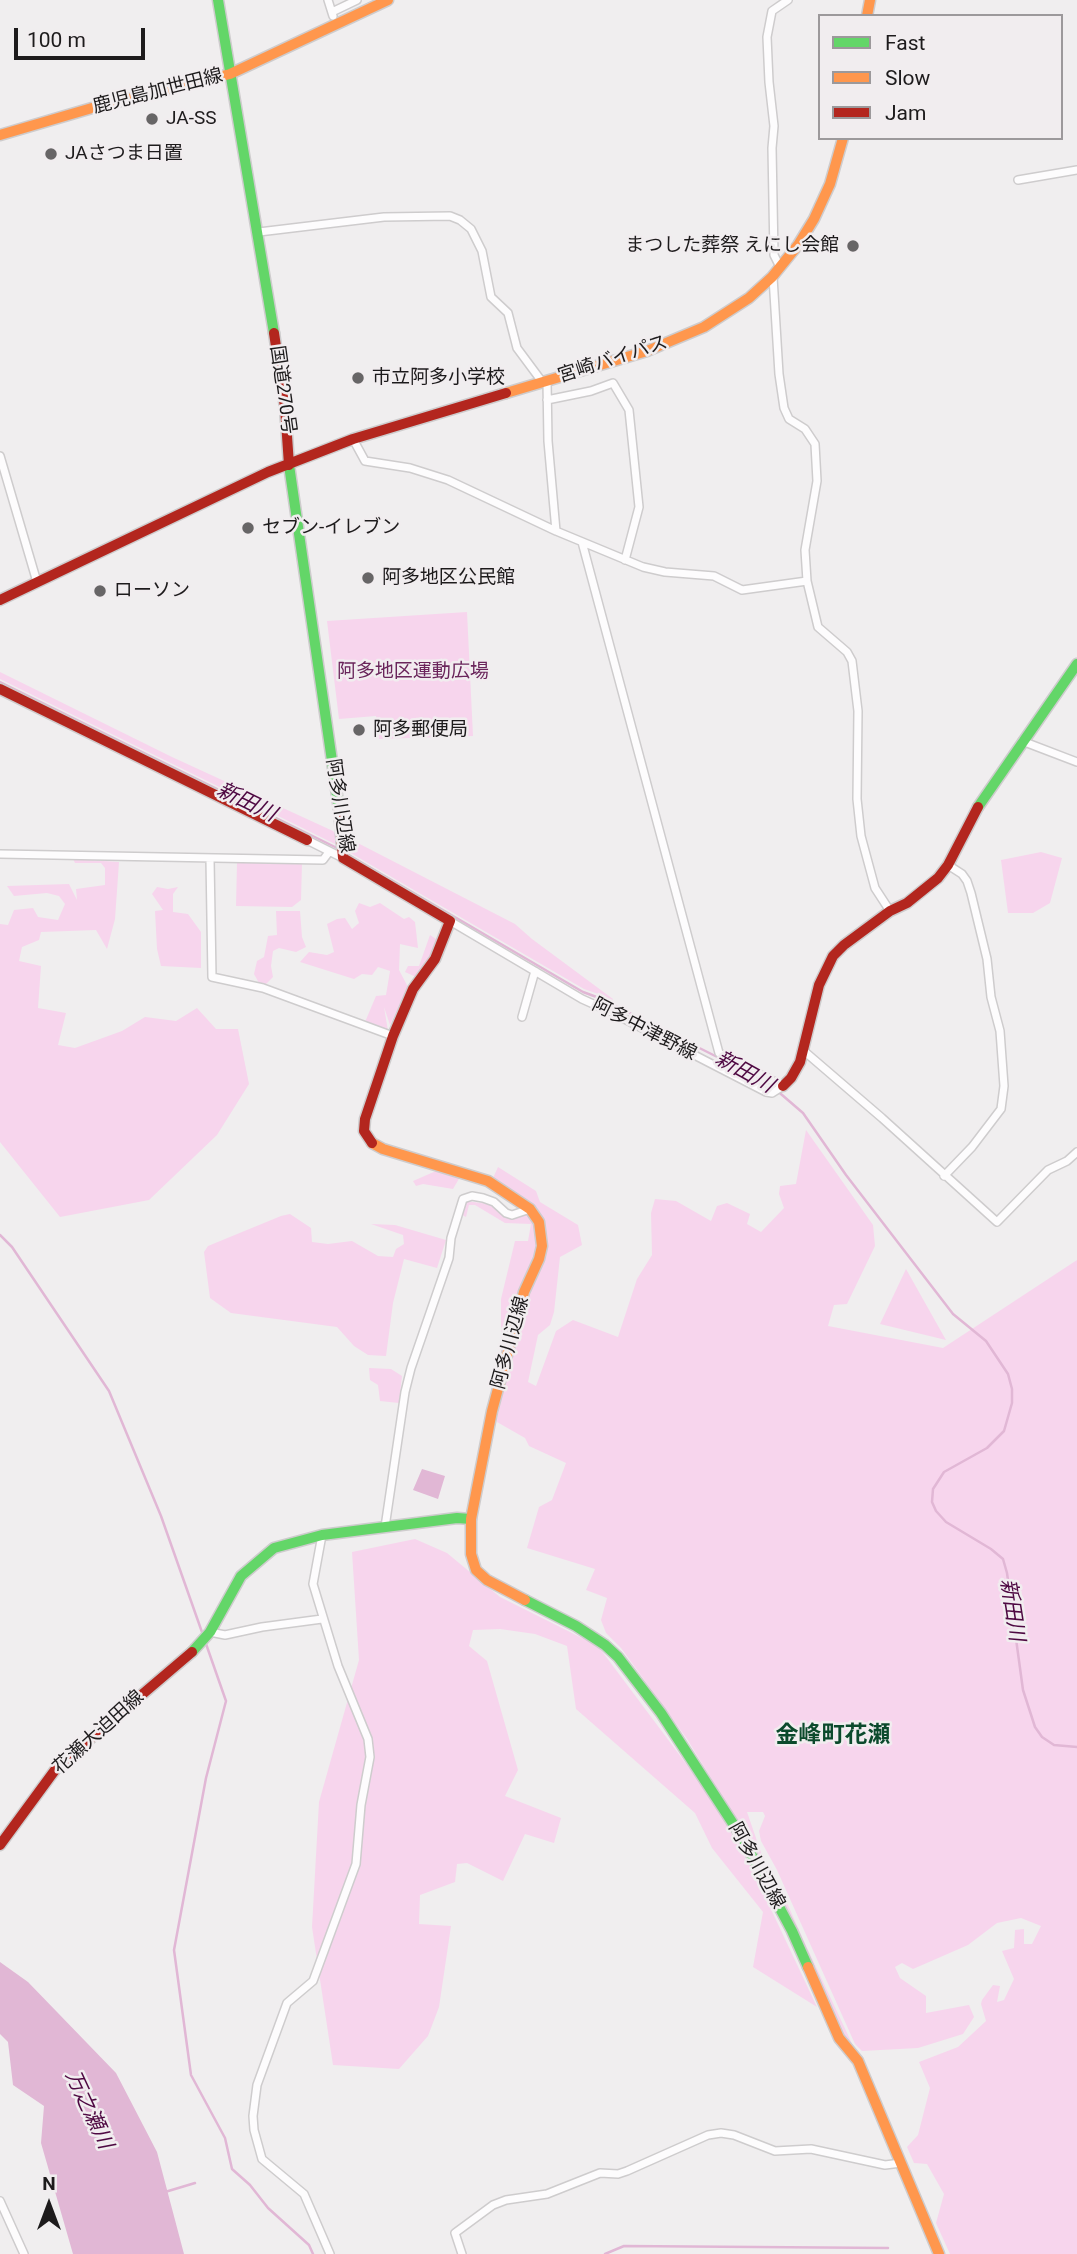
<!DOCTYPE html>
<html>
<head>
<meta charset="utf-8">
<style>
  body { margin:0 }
  #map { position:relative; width:1077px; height:2254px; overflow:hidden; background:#f0eeef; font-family:Roboto,sans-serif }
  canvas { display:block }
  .legend { position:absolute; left:818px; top:14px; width:245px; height:126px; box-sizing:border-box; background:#f1edef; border:2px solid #9c999b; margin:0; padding:9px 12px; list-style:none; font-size:21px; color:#1d1b1c }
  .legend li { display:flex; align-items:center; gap:14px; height:35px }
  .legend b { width:35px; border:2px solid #9c999b }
  .north { position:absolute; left:14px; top:2170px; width:70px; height:70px; -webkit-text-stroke:5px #f1edef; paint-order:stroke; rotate:0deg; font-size:19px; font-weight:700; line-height:28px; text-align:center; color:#1d1b1c }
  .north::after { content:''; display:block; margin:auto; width:24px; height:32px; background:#1d1b1c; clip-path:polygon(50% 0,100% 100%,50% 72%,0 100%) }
  .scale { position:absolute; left:14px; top:28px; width:131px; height:32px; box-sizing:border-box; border:4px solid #1d1b1c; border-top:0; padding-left:9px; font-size:21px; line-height:24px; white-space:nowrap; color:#1d1b1c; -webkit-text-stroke:5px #f1edef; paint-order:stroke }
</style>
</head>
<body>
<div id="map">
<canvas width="1077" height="2254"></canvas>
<ul class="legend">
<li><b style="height:9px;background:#63d668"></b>Fast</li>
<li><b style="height:9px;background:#ff974d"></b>Slow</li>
<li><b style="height:9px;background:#b3261e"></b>Jam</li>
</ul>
<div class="north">N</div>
<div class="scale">100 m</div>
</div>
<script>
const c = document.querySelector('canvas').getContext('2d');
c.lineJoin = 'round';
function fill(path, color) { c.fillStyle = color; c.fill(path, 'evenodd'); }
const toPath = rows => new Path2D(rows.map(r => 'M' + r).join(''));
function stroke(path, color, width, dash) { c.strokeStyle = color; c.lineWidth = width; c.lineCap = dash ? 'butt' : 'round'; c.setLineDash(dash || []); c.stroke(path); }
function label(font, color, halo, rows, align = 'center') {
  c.font = font + ' Roboto,"Noto Sans JP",sans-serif'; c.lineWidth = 5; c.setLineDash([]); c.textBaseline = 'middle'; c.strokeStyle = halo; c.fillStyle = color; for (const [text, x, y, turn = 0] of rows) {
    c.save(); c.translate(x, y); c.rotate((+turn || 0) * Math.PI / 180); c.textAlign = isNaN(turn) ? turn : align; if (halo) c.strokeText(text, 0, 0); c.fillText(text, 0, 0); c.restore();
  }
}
fill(toPath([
  [467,612,473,736,379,739,376,716,339,719,327,621],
  [0,672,172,757,333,831,338,837,339,846,0,679],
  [348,838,515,924,532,939,613,999,612,1001,604,996,584,989,395,879,349,852],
  [1041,852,1062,858,1050,903,1033,913,1008,913,1001,860],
  [73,859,119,862,115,919,107,949,96,930,41,932,39,940,22,947,19,961,41,966,38,1008,66,1013,58,1045,75,1048,122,1031,145,1017,176,1021,197,1008,216,1029,238,1029,249,1084,217,1135,149,1200,60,1217,0,1142,0,924,8,925,14,910,33,908,38,917,58,920,65,904,59,896,47,893,14,896,7,886,69,884,77,900,76,889,105,885,105,868,101,863,75,863],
  [237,863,302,863,301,900,292,907,236,906],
  [157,887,168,889,178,887,173,894,173,912,188,914,201,932,201,968,161,966,157,949,155,911,163,910,152,894],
  [359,903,370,907,380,903,404,919,409,917,415,922,418,948,400,944,399,970,408,987,390,1025,384,1007,388,1031,365,1022,376,996,386,995,390,971,378,967,372,975,362,974,354,979,300,962,309,952,327,955,334,952,327,924,337,919,345,918,352,929,359,923,355,911],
  [276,911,300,911,302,937,306,947,296,952,279,948,273,951,271,966,273,977,266,984,259,983,254,974,257,961,264,957,268,936,277,935],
  [430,935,439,941,432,959,416,977,405,972,408,966,419,966],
  [806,1130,873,1225,875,1246,847,1304,834,1305,828,1326,943,1348,1077,1260,1077,2254,950,2254,936,2223,944,2194,927,2164,914,2163,907,2147,918,2135,930,2088,919,2062,958,2047,986,2021,981,2004,982,2000,993,1985,1000,1986,997,2002,1004,2000,1014,1979,1002,1951,1014,1948,1015,1930,1024,1929,1024,1944,1032,1944,1041,1926,1021,1918,997,1923,968,1945,913,1969,902,1963,895,1967,900,1978,926,1996,926,2013,969,2005,974,2017,963,2034,918,2048,862,2051,855,2044,777,1870,761,1841,759,1831,765,1816,763,1812,747,1812,775,1893,739,1824,687,1739,621,1648,606,1633,601,1620,607,1598,586,1590,595,1569,527,1548,539,1507,552,1500,566,1463,529,1446,525,1438,497,1422,501,1352,501,1299,515,1241,528,1241,531,1224,505,1223,475,1205,469,1205,466,1217,462,1215,466,1201,488,1204,511,1218,529,1214,531,1205,493,1178,498,1167,536,1191,540,1202,578,1225,582,1245,560,1257,554,1312,550,1325,538,1335,528,1382,536,1386,556,1331,573,1320,618,1337,637,1279,652,1255,651,1213,655,1199,676,1201,711,1221,717,1206,727,1203,750,1214,747,1224,761,1232,784,1208,779,1194,780,1186,796,1184],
  [436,1171,460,1177,453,1189,423,1184,416,1186,413,1181],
  [290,1214,311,1228,312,1242,328,1244,352,1241,378,1256,393,1257,396,1249,404,1244,403,1235,371,1224,395,1225,446,1240,437,1268,404,1259,393,1303,386,1356,368,1355,354,1346,337,1327,231,1313,210,1298,204,1252,208,1246,281,1216],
  [906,1269,946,1340,880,1324],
  [369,1368,391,1369,402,1376,399,1403,380,1401,378,1385,370,1380],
  [415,1539,447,1553,500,1597,598,1646,708,1793,753,1871,817,2007,753,1967,763,1912,712,1848,695,1813,576,1709,567,1646,535,1634,500,1629,473,1630,469,1646,487,1661,518,1770,505,1796,561,1818,554,1843,525,1834,503,1881,467,1863,457,1864,455,1882,420,1895,419,1924,451,1926,439,2007,428,2036,399,2069,333,2065,312,1927,319,1802,359,1660,352,1552],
  [771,1867,804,1941,855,2050,844,2040,778,1893,768,1868]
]), '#f7d5ed');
fill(toPath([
  [422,1469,445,1476,438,1499,413,1490],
  [0,1962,28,1982,116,2073,157,2152,184,2254,73,2254,41,2143,44,2106,13,2085,8,2042,0,2034]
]), '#e1b7d5');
stroke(toPath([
  [0,682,339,849],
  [347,854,583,992,602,999,767,1082,803,1113,846,1175,953,1314,986,1341,1008,1374,1012,1389,1012,1403,1004,1431,987,1448,944,1472,933,1489,932,1502,936,1511,946,1522,991,1549,1003,1559,1007,1573,1023,1690,1035,1727,1042,1737,1054,1745,1077,1747],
  [0,1235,12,1247,109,1391,161,1516,203,1635],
  [205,1641,226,1701,206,1778,174,1950,191,2075,225,2138,232,2169,250,2185,268,2208,309,2245,313,2254],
  [165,2192,195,2183],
  [605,2254,624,2246,888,2248]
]), '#e1b7d5', 2.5);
const street = toPath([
  [328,0,333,16],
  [332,12,357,0],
  [1018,180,1077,170],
  [259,232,384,217,450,216,460,220,471,229,482,251,491,297,508,313,517,348,543,383],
  [780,267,774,255,772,148,774,126,769,82,767,37,772,11,788,0],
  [773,277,779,374,784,408,789,419,805,429,815,444,817,481,805,550,807,581,818,627,847,652,852,661,858,711,857,799,861,836,875,888,890,911],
  [547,381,548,441,556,531],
  [547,400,591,391,613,383,629,410,639,507,625,560],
  [353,439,365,461,410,468,448,480,556,531,643,567,665,572,714,576,742,590,807,581],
  [0,456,37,582],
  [1022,741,1077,762],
  [307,840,343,858],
  [0,854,323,860,329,852],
  [210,859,212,977,263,988,393,1036],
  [450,921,582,999,611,1012,766,1092,772,1093,783,1086,719,1053,582,542],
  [522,1017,535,971],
  [804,1051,882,1118,997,1222,1048,1170,1067,1161,1077,1152],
  [944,1176,972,1147,1001,1109,1004,1086,1000,1031,991,997,987,959,971,893,967,881,962,874,948,865],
  [385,1527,405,1392,411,1368,449,1258,451,1238,463,1199,472,1196,483,1198,494,1202,506,1213,512,1215,530,1209],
  [322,1535,313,1584,338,1666,368,1739,370,1757,361,1805,356,1864,313,1981,287,2003,257,2085,253,2116,254,2130,262,2159,304,2194,330,2254],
  [210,1632,225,1635,262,1627,322,1619],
  [0,2201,24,2254],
  [462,2254,455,2233,493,2205,506,2200,547,2194,600,2173,618,2174,627,2171,708,2135,721,2133,734,2135,775,2151,811,2149,885,2165,901,2163]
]);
const fast = toPath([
  [218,0,274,333],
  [289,465,339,809],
  [978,807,1077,664],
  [525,1600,576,1626,605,1645,618,1657,661,1713,743,1839,792,1931,808,1967],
  [192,1652,210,1632,241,1576,274,1548,322,1535,457,1518,471,1519]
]);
const slow = toPath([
  [867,16,870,0],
  [0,135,92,108,230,74,388,0],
  [506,393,647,351,704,327,749,298,772,277,798,245,814,219,830,184,843,138],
  [372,1143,383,1149,488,1181,530,1209,539,1222,542,1246,539,1259,524,1292,492,1411,471,1519,471,1554,476,1570,487,1580,525,1600],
  [808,1967,839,2038,858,2061,939,2254]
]);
const jam = toPath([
  [274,333,285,407,289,465],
  [0,600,268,472,353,439,506,393],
  [0,689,307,840],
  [339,809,343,858,450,921,435,959,413,989,393,1036,365,1119,364,1131,372,1143],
  [783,1086,791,1078,800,1062,819,985,833,956,844,945,890,911,907,903,938,878,948,865,978,807],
  [0,1845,58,1766,192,1652]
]);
stroke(street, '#cecccd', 10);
stroke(fast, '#cecccd', 13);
stroke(slow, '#cecccd', 13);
stroke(jam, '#cecccd', 13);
stroke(street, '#fdfcfd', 7);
stroke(fast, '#63d668', 10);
stroke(slow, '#ff974d', 10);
stroke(jam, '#b3261e', 10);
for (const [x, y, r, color] of [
  [152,119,7,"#676566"],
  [51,154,7,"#676566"],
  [853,246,7,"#676566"],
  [358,378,7,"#676566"],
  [248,528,7,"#676566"],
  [368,578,7,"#676566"],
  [100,591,7,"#676566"],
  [359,730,7,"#676566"]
]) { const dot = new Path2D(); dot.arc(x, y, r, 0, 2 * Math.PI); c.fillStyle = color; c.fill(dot); stroke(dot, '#f1edef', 2.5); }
label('19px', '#1d1b1c', '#f1edef', [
  ["鹿児島加世田線",158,92,-14],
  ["宮崎バイパス",613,360,-18],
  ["国道270号",282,390,82],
  ["阿多川辺線",339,806,81],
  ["阿多中津野線",644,1030,27],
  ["阿多川辺線",511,1343,-75],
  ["花瀬大迫田線",99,1733,-42],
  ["阿多川辺線",756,1866,61]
]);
label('19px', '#1d1b1c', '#f1edef', [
  ["JA-SS",166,119],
  ["JAさつま日置",65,154],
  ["まつした葬祭 えにし会館",839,246,"right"],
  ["市立阿多小学校",372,378],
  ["セブン-イレブン",262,528],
  ["阿多地区公民館",382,578],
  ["ローソン",114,591],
  ["阿多郵便局",373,730]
], 'left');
label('19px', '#6a255b', '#f1edef', [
  ["阿多地区運動広場",413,672]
]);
label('italic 21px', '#4e0842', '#f1edef', [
  ["新田川",246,803,26],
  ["新田川",744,1073,29],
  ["新田川",1011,1610,81],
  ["万之瀬川",88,2110,65]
]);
label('bold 23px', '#0b4a2c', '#f1edef', [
  ["金峰町花瀬",833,1736]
]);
</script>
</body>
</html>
